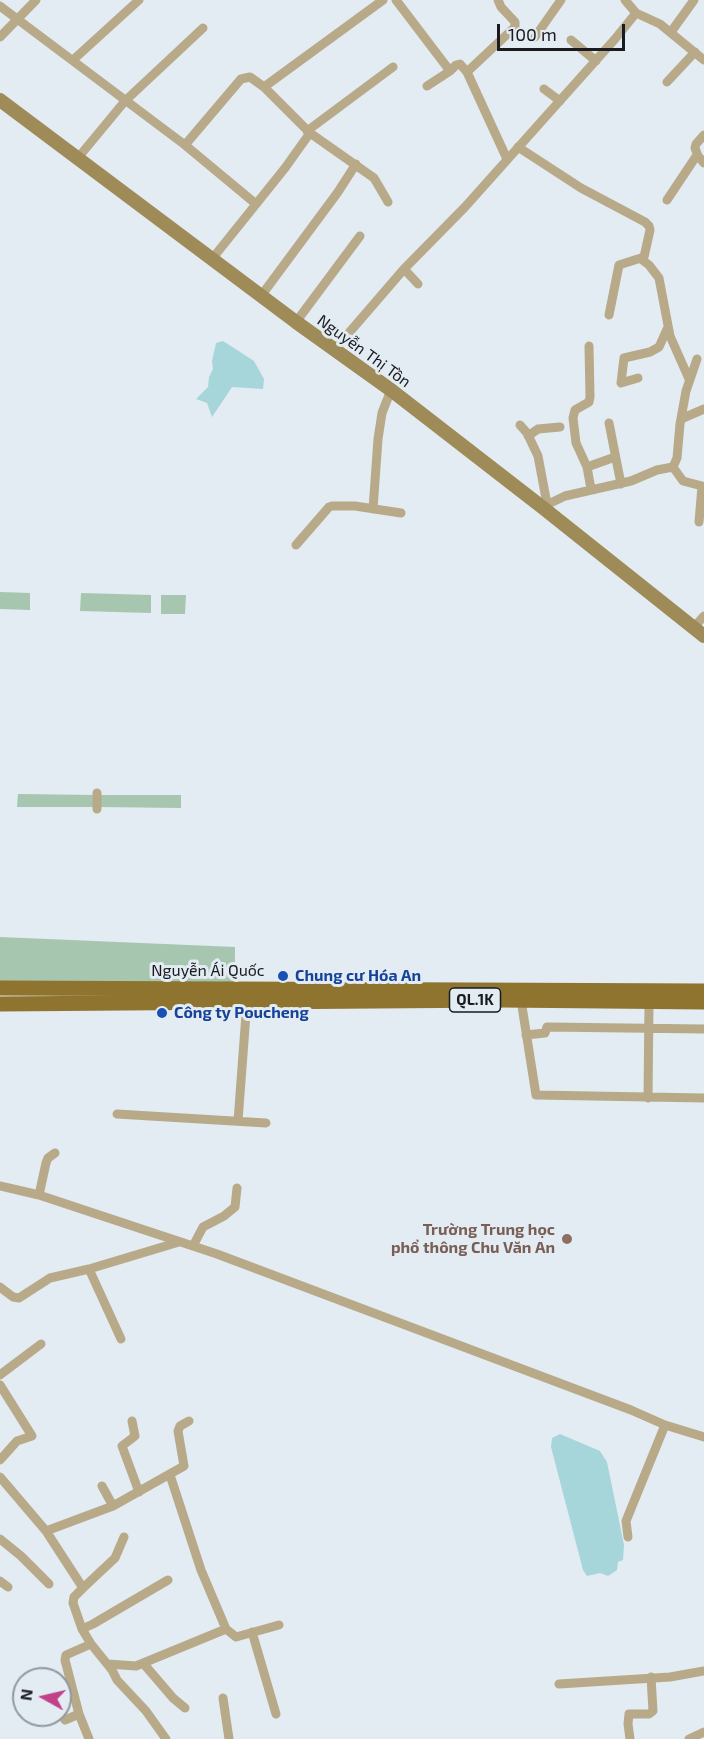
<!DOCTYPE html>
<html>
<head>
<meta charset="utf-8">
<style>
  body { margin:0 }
  #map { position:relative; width:704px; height:1739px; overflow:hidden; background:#e3ebf3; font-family:"Exo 2",sans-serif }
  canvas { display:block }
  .north { position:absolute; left:12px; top:1667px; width:60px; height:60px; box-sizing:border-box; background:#e3ebf3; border:2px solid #92989e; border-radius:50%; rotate:278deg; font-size:16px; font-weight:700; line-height:24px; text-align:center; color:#191b1e }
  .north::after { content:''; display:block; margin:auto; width:21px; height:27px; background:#c2418b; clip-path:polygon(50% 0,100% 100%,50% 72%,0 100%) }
  .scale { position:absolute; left:497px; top:24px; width:128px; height:27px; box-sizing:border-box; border:3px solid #191b1e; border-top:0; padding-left:8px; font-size:18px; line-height:21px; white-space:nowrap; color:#191b1e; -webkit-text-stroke:4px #e3ebf3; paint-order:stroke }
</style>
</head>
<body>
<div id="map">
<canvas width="704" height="1739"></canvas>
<div class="north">N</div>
<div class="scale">100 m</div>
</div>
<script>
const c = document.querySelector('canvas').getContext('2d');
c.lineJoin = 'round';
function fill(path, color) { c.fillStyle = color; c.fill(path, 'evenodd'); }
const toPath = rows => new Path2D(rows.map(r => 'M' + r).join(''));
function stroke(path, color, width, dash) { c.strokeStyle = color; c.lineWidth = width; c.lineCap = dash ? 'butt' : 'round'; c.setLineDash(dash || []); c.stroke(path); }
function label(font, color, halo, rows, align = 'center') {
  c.font = font + ' "Exo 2",sans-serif'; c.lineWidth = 6; c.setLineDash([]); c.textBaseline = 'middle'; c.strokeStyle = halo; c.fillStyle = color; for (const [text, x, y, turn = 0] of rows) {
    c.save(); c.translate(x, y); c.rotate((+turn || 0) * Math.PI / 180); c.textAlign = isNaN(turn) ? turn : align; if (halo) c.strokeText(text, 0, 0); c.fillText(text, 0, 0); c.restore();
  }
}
fill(toPath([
  [0,592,30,593,30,610,0,609],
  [81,593,151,595,151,613,80,611],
  [161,595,186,595,185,614,161,614],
  [18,794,94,795,94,807,17,807],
  [100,795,181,795,181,808,100,807],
  [0,937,235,947,235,984,0,982]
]), '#a7c6b0');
fill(toPath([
  [223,341,254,361,264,379,263,389,232,387,212,417,207,403,196,399,208,387,209,377,213,369,212,361,216,343],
  [560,1434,600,1451,607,1462,624,1545,623,1560,618,1562,617,1570,608,1576,600,1573,587,1576,583,1570,551,1447,552,1438]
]), '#a7d6da');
stroke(toPath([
  [396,0,450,71,456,65,460,64,467,72,507,159],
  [625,0,636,13,660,24,704,60],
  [0,6,185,145,256,204],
  [671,32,694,0],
  [0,37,36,0],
  [535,37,561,0],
  [571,40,596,61],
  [73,60,139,0],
  [467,72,515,27,515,22,501,7,498,0],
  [667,82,695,52],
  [427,86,450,71],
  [264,87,383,0],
  [544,89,560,101],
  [307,131,393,67],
  [704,135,696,144,695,148,698,156,704,163],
  [185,145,241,79,250,77,264,87,310,133,374,178,388,202],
  [518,147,581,188,645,222,649,226,650,230,644,257,619,265,609,315],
  [77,159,125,101,203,28],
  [667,200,697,155],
  [212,259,285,168,310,133],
  [641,259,649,265,659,278,670,336,689,379],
  [404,269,418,284],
  [261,296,338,192,356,164],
  [296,322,360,236],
  [589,346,590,397,589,402,575,410,573,418,576,443,587,467,591,489],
  [335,349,404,269,465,207,615,39,636,13],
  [638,378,621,383,624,358,650,352,659,347,668,327],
  [681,419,704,409],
  [609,423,621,484],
  [520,425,527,433,538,456,547,504],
  [528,436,538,429,560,427],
  [587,467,615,457],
  [673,467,683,481,702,486,699,522],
  [542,507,565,496,631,481,657,470,673,467,677,458,680,424,686,391,697,359],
  [373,509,378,439,382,413,391,390],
  [296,545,329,507,332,506,355,506,401,513],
  [693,628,704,616],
  [97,793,97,809],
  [521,1000,536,1095,704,1098],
  [526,1035,545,1033,547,1027,704,1029],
  [648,1098,649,1002],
  [117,1114,266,1123],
  [238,1121,247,1001],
  [0,1186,39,1195,217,1254,631,1410,665,1425,704,1437],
  [39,1195,46,1163,48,1158,55,1153],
  [193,1246,203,1227,224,1216,235,1207,237,1188],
  [89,1269,121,1339],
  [0,1287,13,1297,19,1298,50,1278,89,1269,179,1242],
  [0,1375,41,1344],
  [0,1385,32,1436,17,1441,0,1460],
  [132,1421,135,1436,122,1446,139,1492],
  [170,1475,201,1570,226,1629,236,1637,279,1625],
  [0,1477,46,1531,113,1506,184,1466,178,1431,180,1426,189,1421],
  [102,1486,113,1506],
  [46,1531,83,1588,115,1558,124,1537],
  [628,1537,626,1521,665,1425],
  [0,1539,21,1556,49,1584],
  [0,1581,8,1587],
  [83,1588,74,1597,73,1603,82,1629,91,1644,112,1670,117,1680,146,1711,166,1739],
  [82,1629,93,1624,168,1580],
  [252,1632,276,1714],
  [143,1663,173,1698,185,1708],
  [108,1664,136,1666,226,1629],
  [559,1684,670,1677,704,1671],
  [223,1698,229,1739],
  [65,1720,79,1714],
  [89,1739,79,1714,65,1660,66,1655,91,1644],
  [630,1739,628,1724,629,1714,649,1714,653,1711,651,1677],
  [689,1739,704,1732]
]), '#b8aa88', 9);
stroke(toPath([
  [0,100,296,322,391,390,542,507,704,636]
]), '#9f8b57', 14);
stroke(toPath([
  [0,988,704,991],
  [0,1004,502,1000,704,1002]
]), '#8e742f', 15);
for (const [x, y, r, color] of [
  [283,976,6,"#1a4fb4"],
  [162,1013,6,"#1a4fb4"],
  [567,1239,6,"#8d6e63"]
]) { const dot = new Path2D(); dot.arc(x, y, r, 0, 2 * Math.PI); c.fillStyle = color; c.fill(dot); stroke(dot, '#e3ebf3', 2); }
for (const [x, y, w] of [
  [475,1000,51]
]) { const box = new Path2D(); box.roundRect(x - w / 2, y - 12, w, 24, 4.5); c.fillStyle = '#e3ebf3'; c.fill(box); stroke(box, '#191b1e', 1.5); }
label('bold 15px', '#191b1e', null, [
  ["QL.1K",475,1000]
]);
label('16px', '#191b1e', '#e3ebf3', [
  ["Nguyễn Thị Tồn",364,351,36],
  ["Nguyễn Ái Quốc",208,971]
]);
label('bold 16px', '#164399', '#e3ebf3', [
  ["Chung cư Hóa An",295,976],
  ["Công ty Poucheng",174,1013]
], 'left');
label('bold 16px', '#785e54', '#e3ebf3', [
  ["Trường Trung học",555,1230],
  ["phổ thông Chu Văn An",555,1248]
], 'right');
</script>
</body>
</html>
